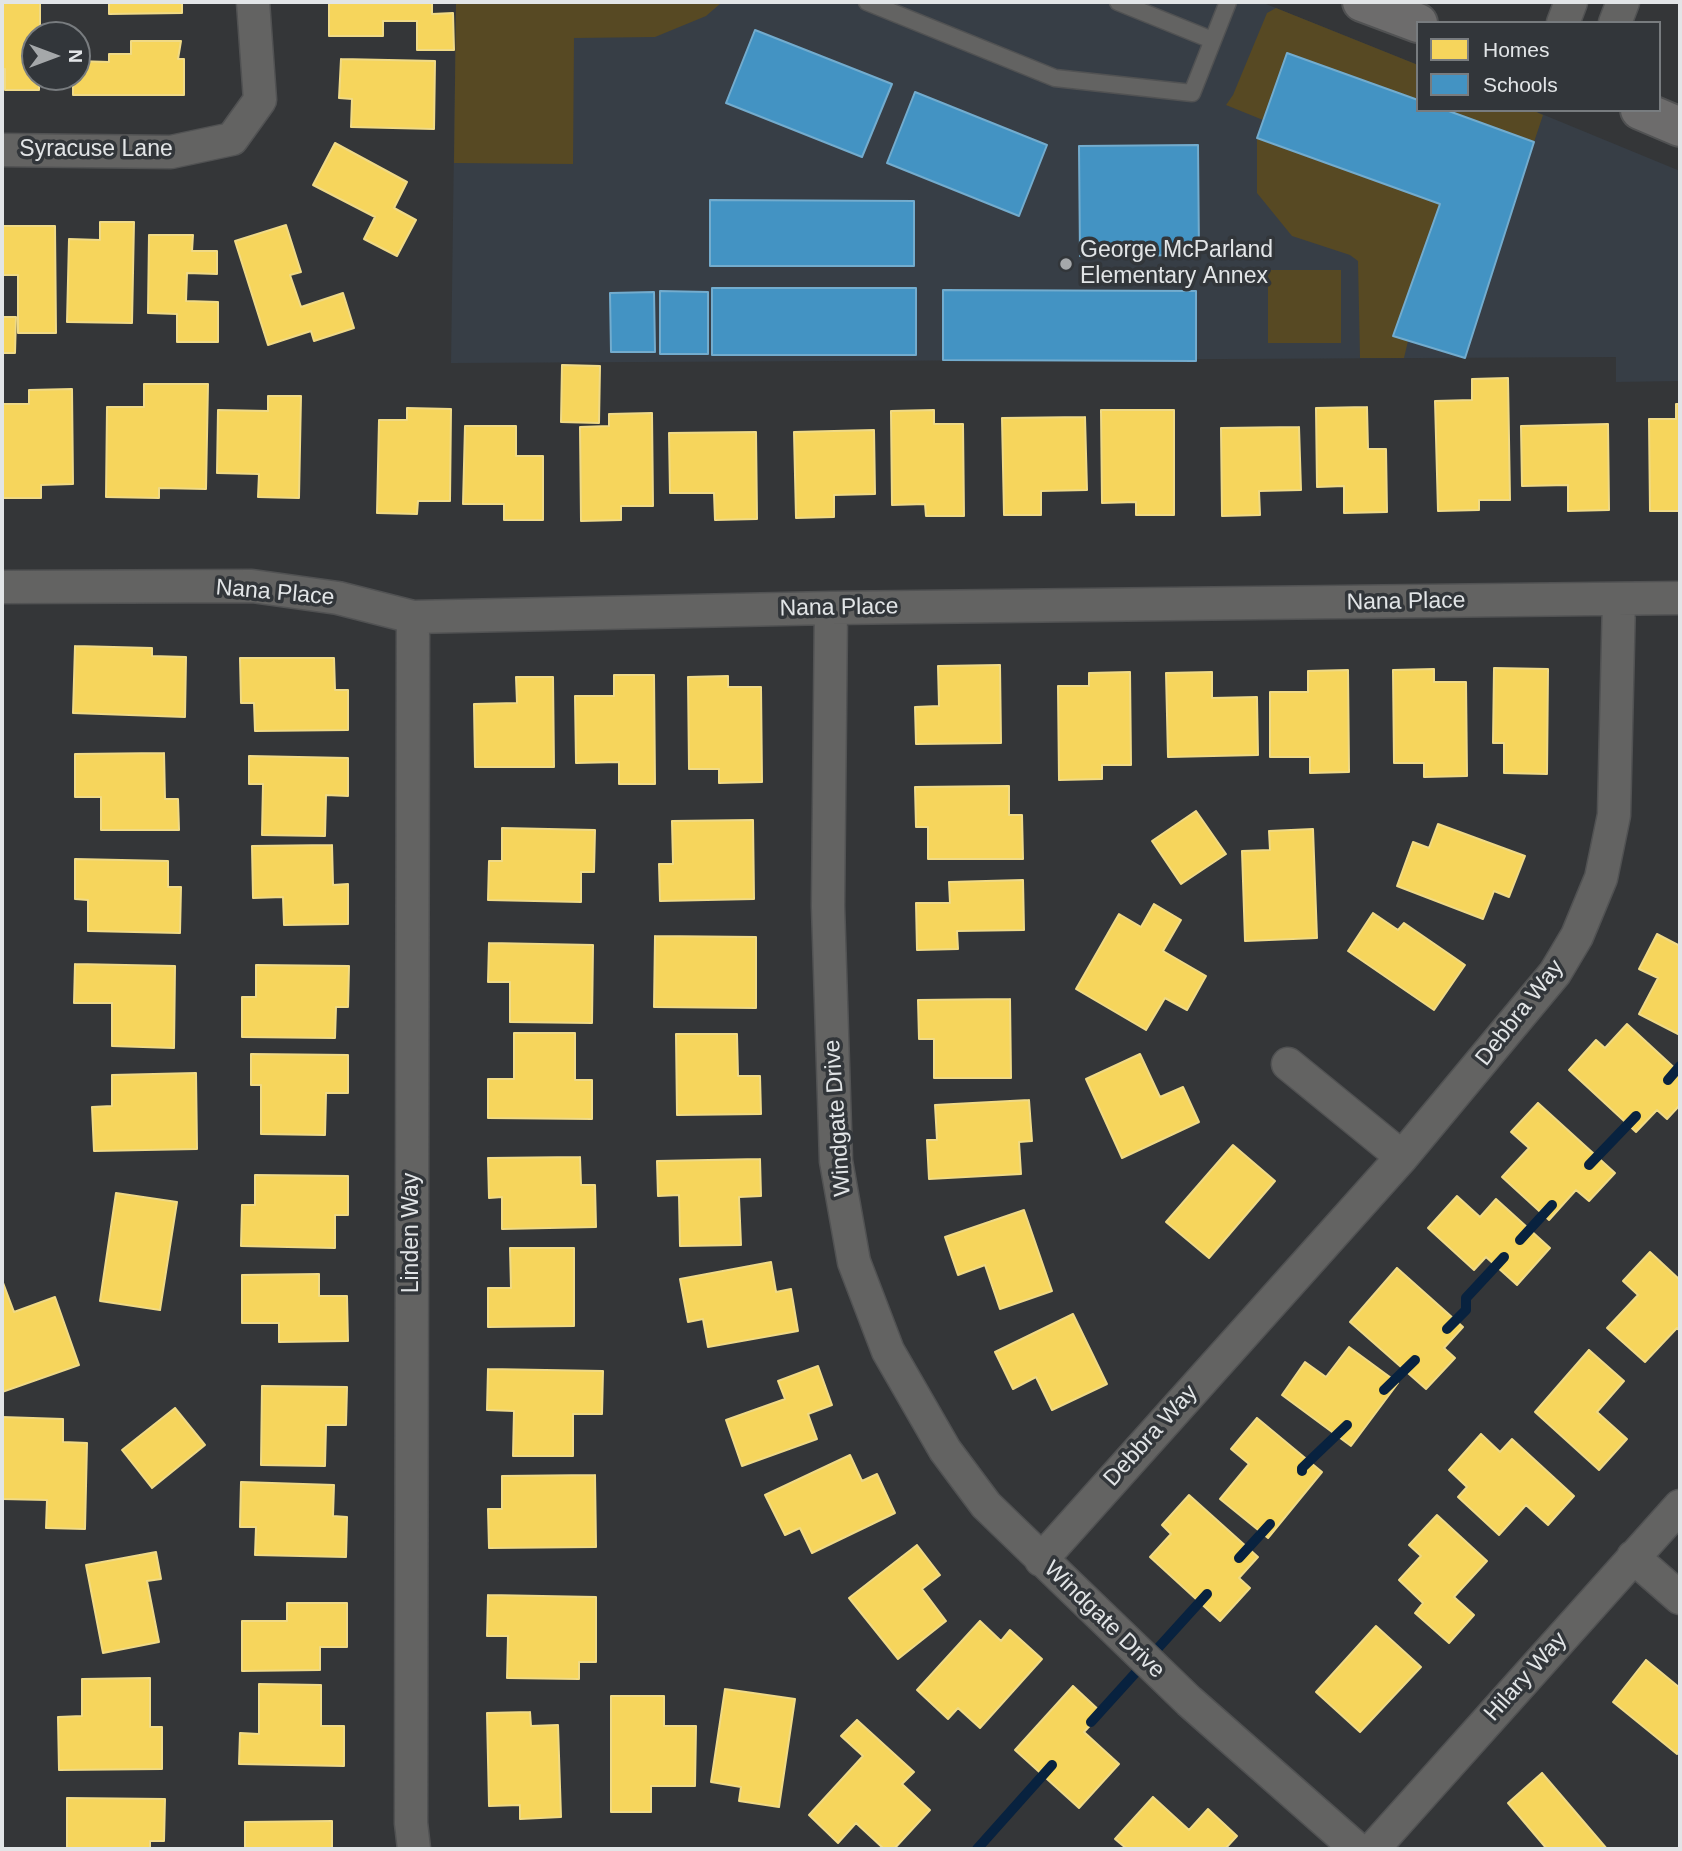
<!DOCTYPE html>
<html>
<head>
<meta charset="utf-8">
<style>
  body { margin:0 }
  #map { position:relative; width:1682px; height:1851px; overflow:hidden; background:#343638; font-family:Helvetica,sans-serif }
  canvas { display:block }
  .frame { position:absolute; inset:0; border:4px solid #e2e5e7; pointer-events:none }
  .legend { position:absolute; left:1416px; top:21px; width:245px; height:91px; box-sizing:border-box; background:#32363a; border:2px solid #787c7f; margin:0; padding:9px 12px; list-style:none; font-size:21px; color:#e2e5e7 }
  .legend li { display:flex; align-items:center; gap:14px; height:35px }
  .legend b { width:35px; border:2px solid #787c7f }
  .north { position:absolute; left:21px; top:21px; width:70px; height:70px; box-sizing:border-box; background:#32363a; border:2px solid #787c7f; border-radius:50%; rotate:90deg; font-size:19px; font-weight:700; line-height:28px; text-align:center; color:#e2e5e7 }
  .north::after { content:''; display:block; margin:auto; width:24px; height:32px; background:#a5a8aa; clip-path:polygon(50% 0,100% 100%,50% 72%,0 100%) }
</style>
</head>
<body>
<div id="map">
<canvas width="1682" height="1851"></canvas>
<div class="frame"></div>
<ul class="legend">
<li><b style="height:19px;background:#f6d55c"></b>Homes</li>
<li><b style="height:19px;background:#4393c3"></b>Schools</li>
</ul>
<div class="north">N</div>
</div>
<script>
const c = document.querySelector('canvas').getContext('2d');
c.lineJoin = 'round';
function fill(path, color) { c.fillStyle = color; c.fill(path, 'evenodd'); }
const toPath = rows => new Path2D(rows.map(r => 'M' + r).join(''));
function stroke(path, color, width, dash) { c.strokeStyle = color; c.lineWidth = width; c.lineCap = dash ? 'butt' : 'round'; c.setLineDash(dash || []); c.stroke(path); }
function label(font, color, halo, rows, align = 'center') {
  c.font = font + ' Helvetica,sans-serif'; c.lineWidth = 7; c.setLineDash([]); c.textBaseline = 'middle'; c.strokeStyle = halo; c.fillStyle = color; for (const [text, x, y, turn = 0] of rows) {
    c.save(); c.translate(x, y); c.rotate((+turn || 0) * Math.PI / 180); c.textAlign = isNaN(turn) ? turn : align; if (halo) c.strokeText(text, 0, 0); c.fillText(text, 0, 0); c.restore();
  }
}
fill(toPath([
  [456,2,1261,2,1418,65,1418,110,1532,110,1680,171,1680,381,1616,382,1616,357,451,363]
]), '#373e46');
fill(toPath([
  [456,2,720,2,721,3,706,16,655,37,574,38,573,164,454,163],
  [1276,8,1418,65,1418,100,1287,53,1263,120,1226,105,1233,95,1267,13],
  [1446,110,1532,110,1543,115,1534,142],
  [1257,138,1440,204,1404,358,1360,358,1358,261,1350,255,1292,236,1257,193],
  [1268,270,1341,270,1341,343,1268,343]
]), '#574923');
const homes = toPath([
  [2,2,40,2,40,35,35,35,35,77,39,77,39,90,5,90,5,69,2,69,2,2],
  [109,2,182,2,182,13,109,14,109,2],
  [329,2,432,2,432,14,453,13,454,50,417,50,417,21,383,21,383,36,329,36,329,2],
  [131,41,181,41,178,59,184,59,184,95,73,95,73,77,77,77,77,61,109,62,109,54,131,54,131,41],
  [341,59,435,61,434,129,351,127,352,99,339,98,341,59],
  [335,143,407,182,394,208,416,220,397,256,364,239,375,217,313,185,335,143],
  [100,222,134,222,132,323,67,322,69,239,100,240,100,222],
  [286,225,301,272,290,275,301,307,343,293,354,328,314,341,311,331,268,345,235,241,286,225],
  [2,226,55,226,56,333,18,333,18,275,2,275,2,226],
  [149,235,193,235,192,251,217,251,217,274,187,273,186,301,218,302,218,342,177,342,177,314,148,313,149,235],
  [2,317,16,317,15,353,2,353,2,317],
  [562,365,600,366,599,423,561,422,562,365],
  [1508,378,1510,500,1479,500,1479,510,1438,511,1435,401,1472,400,1472,379,1508,378],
  [144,384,208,384,206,489,159,488,159,498,106,497,107,407,144,407,144,384],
  [72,389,73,484,41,485,41,498,2,498,2,404,29,404,29,390,72,389],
  [268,396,301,396,299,498,258,497,259,474,217,473,218,410,268,411,268,396],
  [1676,404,1680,404,1680,511,1650,511,1649,419,1676,419,1676,404],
  [1367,407,1368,449,1386,449,1387,512,1344,513,1344,486,1317,487,1316,408,1367,407],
  [407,408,451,409,450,501,418,501,417,514,377,513,379,420,407,420,407,408],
  [934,410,934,424,963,424,964,516,926,516,925,504,892,505,891,411,934,410],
  [1101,410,1174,410,1174,515,1136,515,1136,502,1102,503,1101,410],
  [652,413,653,506,621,506,621,520,581,521,580,427,609,426,609,414,652,413],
  [1085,417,1087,490,1041,491,1041,515,1004,515,1002,418,1085,417],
  [1608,424,1609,510,1568,511,1568,485,1522,486,1521,426,1608,424],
  [465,426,516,426,516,456,543,456,543,520,504,520,504,504,463,504,465,426],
  [1299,427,1301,490,1259,491,1260,515,1222,516,1221,428,1299,427],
  [874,430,875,494,834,495,834,517,796,518,794,432,874,430],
  [756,432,757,519,715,520,714,493,670,493,669,433,756,432],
  [75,646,152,648,152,656,186,657,185,717,73,713,75,646],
  [240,658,334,658,335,690,348,690,348,730,255,731,254,703,241,703,240,658],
  [1000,665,1001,743,916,744,915,707,939,706,938,666,1000,665],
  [1494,668,1548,669,1547,774,1504,773,1504,743,1493,743,1494,668],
  [1434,669,1434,682,1466,682,1467,776,1424,777,1424,763,1394,763,1393,670,1434,669],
  [1348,670,1349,772,1310,773,1310,757,1270,757,1270,692,1308,692,1308,671,1348,670],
  [1130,672,1131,765,1102,765,1102,779,1059,780,1058,686,1089,686,1089,673,1130,672],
  [1212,672,1212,698,1257,697,1258,755,1168,757,1166,673,1212,672],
  [614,675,654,675,655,784,619,784,619,762,576,763,575,696,614,696,614,675],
  [728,676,728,687,761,687,762,782,719,783,719,769,689,769,688,677,728,676],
  [516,677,553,677,554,767,475,767,474,704,517,703,516,677],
  [164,753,165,799,178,799,179,830,101,830,101,797,75,797,75,754,164,753],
  [249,756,348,758,348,796,326,795,325,836,262,835,263,784,249,784,249,756],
  [1009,786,1009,815,1022,815,1023,859,928,859,928,827,916,827,915,787,1009,786],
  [1196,811,1226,854,1181,884,1152,841,1196,811],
  [753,820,754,899,660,901,659,864,673,864,672,821,753,820],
  [1438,824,1525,856,1509,897,1494,891,1483,919,1397,886,1413,842,1429,848,1438,824],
  [502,828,595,830,594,872,581,872,581,902,488,900,489,861,502,861,502,828],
  [1313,829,1317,938,1245,941,1242,851,1270,850,1269,831,1313,829],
  [332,845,333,885,348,884,348,924,284,925,283,897,253,898,252,846,332,845],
  [75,859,168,861,168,887,181,887,180,933,88,931,88,900,75,899,75,859],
  [1023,880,1024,930,957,931,958,949,917,950,916,903,950,903,949,882,1023,880],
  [1154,904,1181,920,1163,951,1206,976,1187,1010,1165,998,1146,1030,1076,989,1119,914,1141,927,1154,904],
  [1373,913,1398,930,1404,923,1465,965,1434,1010,1348,951,1373,913],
  [1657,934,1680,946,1680,1035,1639,1014,1658,978,1639,969,1657,934],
  [655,936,756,937,756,1008,654,1007,655,936],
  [489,943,593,945,592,1023,510,1022,510,982,488,982,489,943],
  [75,964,175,966,174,1048,112,1046,112,1003,74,1003,75,964],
  [256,965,349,966,348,1007,336,1007,335,1038,242,1037,242,997,256,997,256,965],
  [1010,999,1011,1078,934,1078,934,1039,919,1039,918,1000,1010,999],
  [1627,1024,1680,1073,1680,1105,1667,1119,1657,1110,1636,1132,1569,1070,1596,1040,1605,1048,1627,1024],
  [514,1033,575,1033,575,1080,592,1080,592,1119,488,1118,488,1079,514,1079,514,1033],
  [676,1034,737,1034,738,1076,760,1076,761,1114,677,1115,676,1034],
  [251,1054,348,1055,348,1093,326,1093,325,1135,261,1134,261,1085,251,1085,251,1054],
  [1140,1054,1160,1097,1183,1087,1199,1122,1122,1158,1086,1079,1140,1054],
  [196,1073,197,1149,94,1151,92,1107,112,1106,112,1075,196,1073],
  [1029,1100,1032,1141,1019,1142,1021,1174,929,1179,927,1140,937,1140,935,1105,1029,1100],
  [1538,1103,1615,1173,1589,1201,1576,1190,1549,1220,1502,1177,1529,1148,1511,1132,1538,1103],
  [1233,1145,1275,1181,1209,1258,1166,1222,1233,1145],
  [580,1157,581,1185,595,1185,596,1227,502,1229,502,1197,489,1198,488,1158,580,1157],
  [760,1159,761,1196,739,1197,741,1245,680,1246,679,1195,658,1196,657,1161,760,1159],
  [255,1175,348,1176,348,1215,335,1215,335,1248,241,1246,242,1205,255,1205,255,1175],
  [116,1193,177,1202,160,1310,100,1301,116,1193],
  [1457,1196,1480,1217,1496,1199,1550,1248,1517,1285,1486,1257,1474,1270,1428,1228,1457,1196],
  [1024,1210,1052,1291,1000,1309,985,1265,958,1275,945,1237,1024,1210],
  [510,1248,574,1248,574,1326,488,1327,488,1288,511,1288,510,1248],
  [1650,1252,1680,1280,1680,1331,1677,1328,1645,1362,1607,1328,1638,1295,1623,1281,1650,1252],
  [771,1262,776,1292,791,1289,798,1331,708,1347,703,1319,688,1322,680,1279,771,1262],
  [1397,1268,1463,1327,1444,1348,1455,1358,1426,1389,1350,1322,1397,1268],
  [319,1274,319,1296,347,1296,348,1341,279,1342,279,1323,242,1323,242,1275,319,1274],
  [2,1280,14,1312,55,1297,79,1365,2,1392,2,1280],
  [1073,1314,1107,1384,1052,1410,1036,1377,1013,1389,995,1352,1073,1314],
  [1349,1347,1398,1383,1351,1446,1282,1395,1305,1362,1326,1377,1349,1347],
  [1589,1350,1624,1381,1597,1412,1627,1439,1599,1470,1535,1412,1589,1350],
  [818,1366,832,1405,808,1414,817,1439,742,1466,726,1420,785,1399,778,1381,818,1366],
  [488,1369,603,1371,602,1414,573,1414,573,1456,513,1456,514,1411,487,1410,488,1369],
  [262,1386,347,1387,346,1425,326,1425,325,1466,261,1465,262,1386],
  [175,1408,205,1445,152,1488,122,1450,175,1408],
  [2,1417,63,1419,63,1442,87,1443,85,1529,46,1528,47,1500,2,1499,2,1417],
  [1257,1418,1322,1472,1268,1538,1220,1499,1249,1464,1231,1449,1257,1418],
  [1481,1434,1500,1452,1512,1439,1574,1496,1548,1525,1526,1505,1499,1535,1458,1497,1467,1487,1449,1470,1481,1434],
  [850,1455,862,1481,877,1474,895,1513,812,1553,800,1528,785,1535,765,1495,850,1455],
  [595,1475,596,1547,489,1548,488,1509,502,1509,502,1476,595,1475],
  [241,1482,334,1485,333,1516,347,1517,346,1557,255,1555,256,1527,240,1527,241,1482],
  [1189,1495,1258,1557,1239,1578,1250,1588,1220,1621,1150,1557,1171,1534,1162,1525,1189,1495],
  [1437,1515,1487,1561,1454,1597,1474,1615,1449,1643,1415,1613,1423,1603,1399,1580,1421,1556,1409,1545,1437,1515],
  [917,1545,940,1575,922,1589,946,1621,898,1659,849,1598,917,1545],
  [156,1552,161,1579,147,1581,159,1642,103,1653,86,1565,156,1552],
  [488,1595,596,1597,596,1662,579,1662,579,1679,507,1678,508,1636,487,1636,488,1595],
  [287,1603,347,1603,347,1647,320,1647,320,1670,242,1671,242,1621,287,1621,287,1603],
  [980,1621,1001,1641,1010,1630,1042,1659,980,1728,958,1708,948,1719,917,1690,980,1621],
  [1376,1626,1421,1667,1360,1732,1316,1692,1376,1626],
  [1646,1660,1680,1688,1680,1749,1677,1754,1613,1702,1646,1660],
  [150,1678,150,1727,162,1727,162,1769,59,1770,58,1717,82,1716,82,1679,150,1678],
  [259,1684,321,1685,321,1726,344,1726,344,1766,239,1764,240,1733,259,1734,259,1684],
  [1073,1686,1102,1713,1084,1732,1119,1764,1079,1808,1015,1750,1073,1686],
  [725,1689,795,1699,779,1807,739,1801,741,1787,711,1782,725,1689],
  [611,1696,664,1696,664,1726,696,1726,695,1786,651,1786,651,1812,611,1812,611,1696],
  [530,1712,531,1726,558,1725,561,1817,520,1819,520,1805,489,1806,487,1713,530,1712],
  [857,1720,914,1772,902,1784,930,1810,894,1849,884,1849,856,1823,838,1843,809,1815,863,1756,841,1736,857,1720],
  [1542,1773,1607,1849,1547,1849,1508,1803,1542,1773],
  [1153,1797,1189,1830,1208,1809,1237,1836,1225,1849,1127,1849,1115,1839,1153,1797],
  [67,1798,165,1799,164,1841,150,1841,150,1849,67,1849,67,1798],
  [332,1821,332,1849,245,1849,245,1822,332,1821]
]);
fill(homes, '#f6d55c');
stroke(homes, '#f0da86', 2);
const schools = toPath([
  [755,30,892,84,862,157,726,103,755,30],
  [1287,53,1418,100,1418,110,1446,110,1534,142,1465,358,1393,336,1440,204,1257,138,1287,53],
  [915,92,1047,145,1019,216,887,163,915,92],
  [1198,145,1199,255,1080,256,1079,146,1198,145],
  [710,200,914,201,914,266,710,266,710,200],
  [712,288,916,288,916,355,712,355,712,288],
  [943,290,1196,291,1196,361,943,360,943,290],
  [660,291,708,292,708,354,660,354,660,291],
  [654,292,655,352,611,352,610,293,654,292]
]);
fill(schools, '#4393c3');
stroke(schools, '#73acce', 2);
stroke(toPath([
  [1668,1080,1680,1066],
  [1589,1165,1636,1116],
  [1520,1240,1552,1205],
  [1447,1329,1466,1310,1466,1298,1504,1257],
  [1384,1390,1415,1360],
  [1302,1471,1302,1468,1347,1425],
  [1239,1558,1270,1524],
  [1091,1722,1207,1594],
  [977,1849,1052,1765]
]), '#08223f', 10);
const lane = toPath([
  [867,2,1055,78,1192,93,1228,2],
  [1118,2,1212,40]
]);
const street = toPath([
  [1563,23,1571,2],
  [1615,23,1623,2],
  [2,150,171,152,232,139,260,100,253,2],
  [2,587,252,586,338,598,413,617,831,608,1680,598],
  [831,608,828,906,836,1161,854,1262,888,1351,945,1450,986,1505,1189,1701,1357,1849],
  [413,617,411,1823,414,1849],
  [1288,1064,1402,1157],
  [1633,1557,1680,1598],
  [1041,1560,1402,1157,1555,973,1577,936,1601,878,1614,815,1619,599],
  [1373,1849,1680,1506]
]);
const secondary = toPath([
  [1362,2,1418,23],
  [1640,110,1680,127]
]);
stroke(lane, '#515253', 19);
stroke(street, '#515253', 35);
stroke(secondary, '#515253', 42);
stroke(lane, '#636362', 16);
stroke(street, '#636362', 32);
stroke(secondary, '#6d6c6c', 38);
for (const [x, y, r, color] of [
  [1066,264,7,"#a5a8aa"]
]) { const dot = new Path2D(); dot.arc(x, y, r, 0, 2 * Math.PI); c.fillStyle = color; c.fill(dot); stroke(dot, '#32363a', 2.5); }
label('23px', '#e2e5e7', '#32363a', [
  ["Syracuse Lane",96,150],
  ["Nana Place",275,593,5],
  ["Nana Place",1406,602,-1],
  ["Nana Place",839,608,-1],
  ["Debbra Way",1520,1013,-52],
  ["Windgate Drive",838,1118,-94],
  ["Linden Way",412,1233,-90],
  ["Debbra Way",1151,1436,-48],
  ["Windgate Drive",1104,1620,44],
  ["Hilary Way",1526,1677,-48]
]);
label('23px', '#e2e5e7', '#32363a', [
  ["George McParland",1080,251],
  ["Elementary Annex",1080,277]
], 'left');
</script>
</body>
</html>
